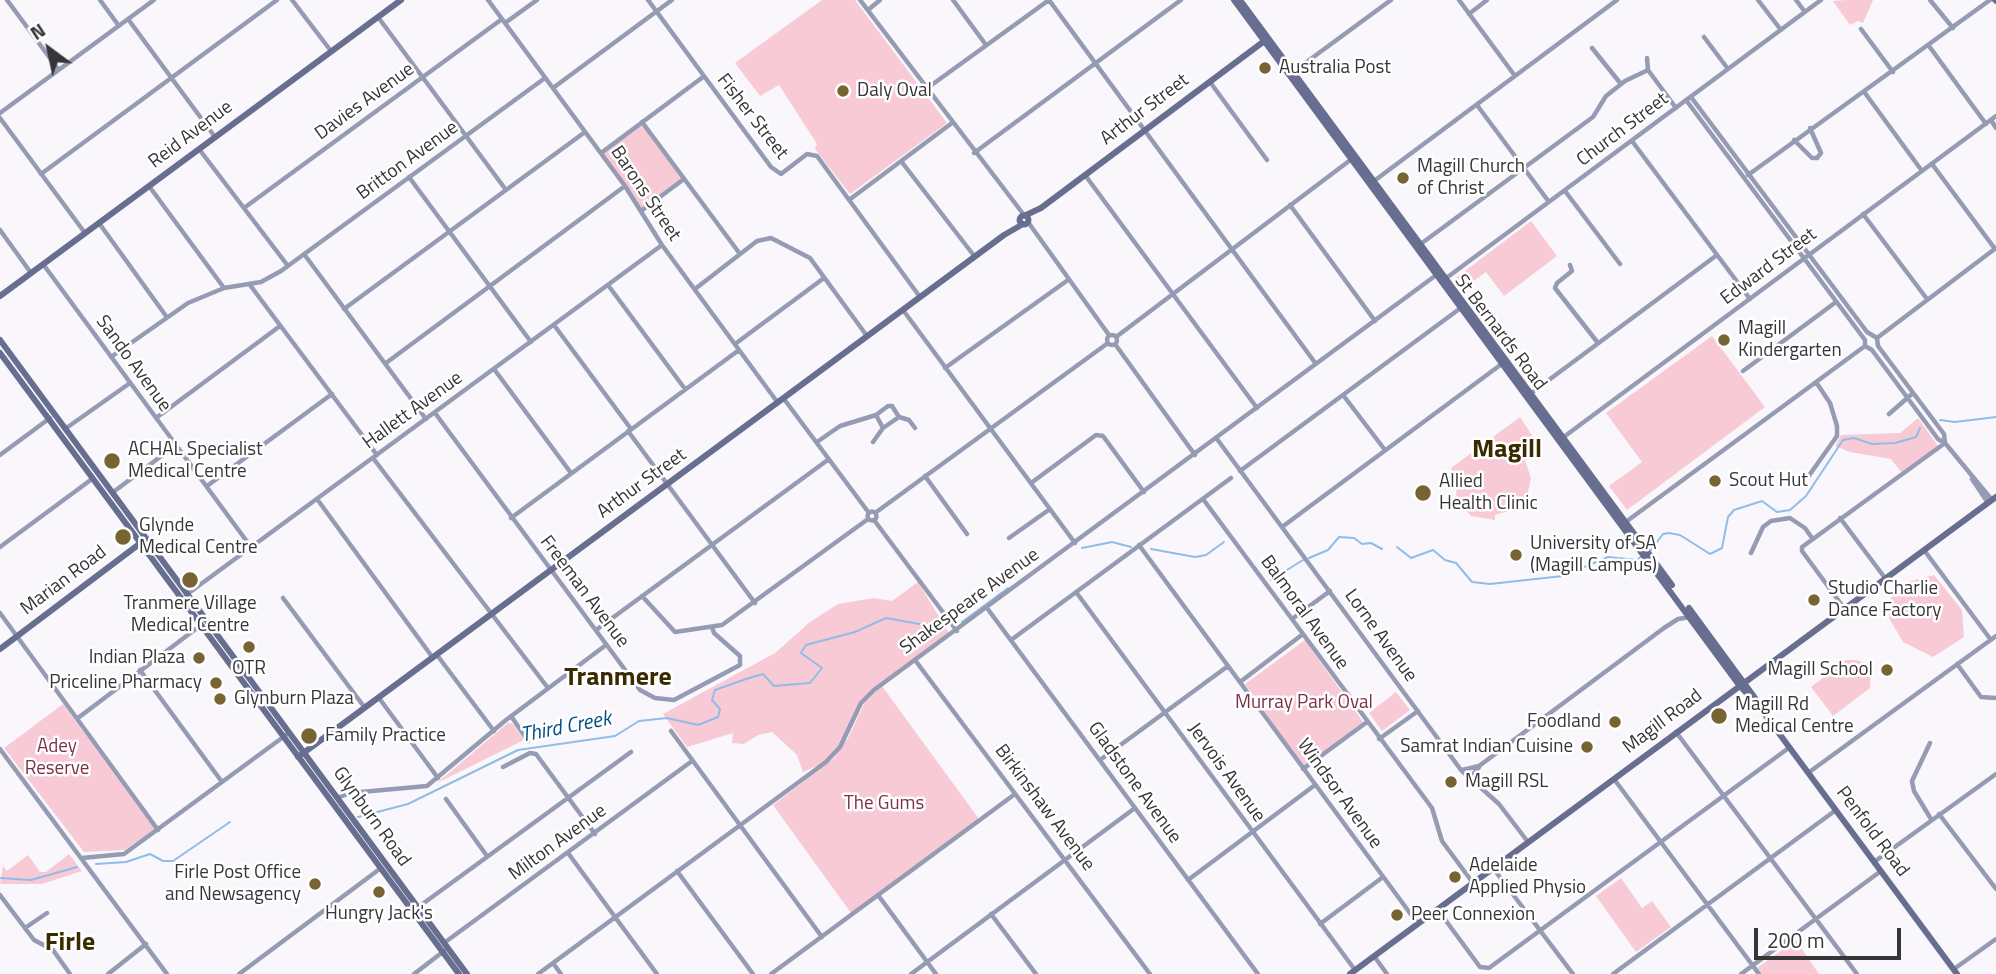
<!DOCTYPE html>
<html>
<head>
<meta charset="utf-8">
<style>
  body { margin:0 }
  #map { position:relative; width:1996px; height:974px; overflow:hidden; background:#f9f7fb; font-family:"Titillium Web",sans-serif }
  canvas { display:block }
  .north { position:absolute; left:14px; top:14px; width:70px; height:70px; -webkit-text-stroke:5px #fff; paint-order:stroke; rotate:327deg; font-size:19px; font-weight:700; line-height:28px; text-align:center; color:#363537 }
  .north::after { content:''; display:block; margin:auto; width:24px; height:32px; background:#363537; clip-path:polygon(50% 0,100% 100%,50% 72%,0 100%) }
  .scale { position:absolute; left:1754px; top:928px; width:147px; height:32px; box-sizing:border-box; border:4px solid #363537; border-top:0; padding-left:9px; font-size:21px; line-height:24px; white-space:nowrap; color:#363537; -webkit-text-stroke:5px #fff; paint-order:stroke }
</style>
</head>
<body>
<div id="map">
<canvas width="1996" height="974"></canvas>
<div class="north">N</div>
<div class="scale">200 m</div>
</div>
<script>
const c = document.querySelector('canvas').getContext('2d');
c.lineJoin = 'round';
function fill(path, color) { c.fillStyle = color; c.fill(path, 'evenodd'); }
const toPath = rows => new Path2D(rows.map(r => 'M' + r).join(''));
function stroke(path, color, width, dash) { c.strokeStyle = color; c.lineWidth = width; c.lineCap = dash ? 'butt' : 'round'; c.setLineDash(dash || []); c.stroke(path); }
function label(font, color, halo, rows, align = 'center') {
  c.font = font + ' "Titillium Web",sans-serif'; c.lineWidth = 5; c.setLineDash([]); c.textBaseline = 'middle'; c.strokeStyle = halo; c.fillStyle = color; for (const [text, x, y, turn = 0] of rows) {
    c.save(); c.translate(x, y); c.rotate((+turn || 0) * Math.PI / 180); c.textAlign = isNaN(turn) ? turn : align; if (halo) c.strokeText(text, 0, 0); c.fillText(text, 0, 0); c.restore();
  }
}
fill(toPath([
  [822,0,855,0,947,123,850,194,815,149,817,144,779,85,760,96,735,63],
  [1846,0,1873,0,1863,23,1858,21,1850,25,1833,1],
  [642,122,684,179,641,211,601,153],
  [1531,221,1557,256,1504,296,1486,272,1461,290,1455,282,1457,277],
  [1712,336,1765,407,1627,510,1609,486,1642,462,1606,413],
  [1520,417,1537,443,1523,454,1531,478,1527,497,1509,511,1495,515,1495,520,1471,516,1456,498,1457,483,1451,468],
  [1918,418,1938,446,1901,472,1891,459,1850,452,1835,446,1841,435,1900,433],
  [1934,575,1962,610,1964,637,1933,657,1903,642,1889,618,1891,598,1904,583],
  [918,582,950,635,866,697,845,739,826,762,803,772,797,755,772,732,758,735,744,744,732,743,733,733,687,747,663,714,775,653,810,622,838,604,874,598,892,601],
  [1305,640,1363,722,1304,767,1245,684],
  [1846,660,1857,660,1871,666,1870,688,1833,716,1811,687],
  [882,686,979,819,851,913,773,805,834,758,848,738,865,702],
  [1396,692,1410,710,1382,731,1369,713],
  [63,704,155,829,125,850,84,852,4,748],
  [508,723,513,724,524,740,437,783],
  [69,854,82,871,42,884,0,884,3,866,7,871,28,855,40,872,46,872],
  [1621,878,1642,908,1652,901,1671,927,1636,952,1596,896],
  [1796,940,1819,974,1762,974,1757,968]
]), '#f8cad5');
stroke(toPath([
  [1940,420,1955,422,1996,417],
  [1397,547,1411,558,1433,550,1445,560,1456,563,1472,582,1490,584,1563,576,1608,557,1637,560,1642,556],
  [1082,548,1112,542,1131,547],
  [1151,549,1195,557,1206,555,1224,542],
  [1651,550,1663,534,1669,533,1680,535,1710,554,1722,548,1728,517,1734,510,1762,501,1777,512,1790,510,1806,496,1843,440,1854,438,1872,444,1895,443,1916,437,1920,428],
  [1309,558,1328,550,1339,537,1354,538,1362,544,1371,543,1382,549],
  [1271,580,1303,560],
  [962,622,1008,588],
  [358,817,408,804,518,750,615,736,639,721,667,718,698,725,718,717,720,709,712,700,715,690,746,679,763,674,774,686,810,683,822,668,801,653,806,645,855,632,886,618,936,627],
  [96,864,126,862,150,854,163,861,173,861,230,822],
  [0,878,31,880,77,867]
]), '#8fbde7', 2);
stroke(toPath([
  [7,0,58,69],
  [100,0,119,26],
  [292,0,331,51],
  [488,0,625,186,662,245,778,403],
  [648,0,771,167,781,174,807,154,817,156,920,297],
  [860,0,1024,215],
  [953,0,986,45],
  [1049,0,1316,364],
  [1459,0,1515,76],
  [1758,0,1781,30],
  [1796,0,1805,12],
  [1930,0,1953,28],
  [868,10,880,0],
  [1469,14,1487,0],
  [378,17,506,190],
  [128,19,215,137],
  [505,23,537,0],
  [1861,29,1893,72],
  [1704,37,1728,69],
  [1929,46,1986,124],
  [1592,48,1621,84],
  [1647,58,1648,70],
  [1293,72,1391,0],
  [1210,82,1267,160],
  [553,88,672,0],
  [926,89,1049,0],
  [1865,93,1922,171],
  [1691,97,1867,332,1877,338,1878,346,1944,434,1945,443],
  [1686,100,1865,340,1865,346,1872,350,1938,439,1945,443,1992,500],
  [1477,105,1549,202],
  [0,113,154,0],
  [0,118,85,233],
  [1991,120,1996,128],
  [642,122,740,254],
  [1794,140,1812,158,1817,158,1821,153,1810,128],
  [1632,141,1750,299],
  [199,149,288,266],
  [601,153,703,77],
  [974,153,1181,0],
  [901,161,975,257],
  [1932,164,1995,249],
  [41,174,277,0],
  [1085,175,1257,408],
  [1748,175,1990,0],
  [409,177,531,342],
  [1374,181,1617,0],
  [149,186,224,288],
  [1565,191,1620,264],
  [849,200,952,123],
  [1290,205,1375,321],
  [244,208,502,19],
  [641,211,684,179],
  [1863,214,1927,299],
  [1028,222,1109,335],
  [99,223,166,316],
  [0,230,31,273],
  [1418,246,1593,117,1606,96,1625,81,1648,70,1676,108],
  [304,254,426,419],
  [43,264,251,547],
  [1570,265,1572,271,1557,283,1555,288,1598,343],
  [1445,279,1821,0],
  [250,285,377,455],
  [608,285,685,389],
  [695,289,757,241,771,238,810,258,867,336],
  [344,309,585,132],
  [903,310,1075,543],
  [554,325,631,429],
  '1107 340a5 5 0 1 1 10 0a5 5 0 1 1-10 0Z',
  [1116,337,1353,158],
  [1877,338,1996,248],
  [735,344,824,278],
  [1115,344,1195,455],
  [111,357,188,303,224,288,261,282,281,271,545,78],
  [386,363,625,186],
  [945,368,1068,280],
  [494,369,571,473],
  [1743,371,1836,302],
  [1530,394,1717,255],
  [1343,395,1385,450],
  [784,399,869,513],
  [435,413,640,690,655,698,674,700,740,665,740,656,714,633,712,627],
  [1889,414,1913,393],
  [876,415,883,428,899,417],
  [156,418,280,326],
  [65,429,130,383],
  [628,431,755,603],
  [1217,439,1461,770,1499,804,1528,842],
  [1561,439,1996,116],
  [817,442,840,426,876,415,888,406,892,406,899,417,909,420,915,428],
  [873,442,883,428],
  [0,455,50,418],
  [373,458,548,688],
  [1240,471,1462,307],
  [925,476,967,534],
  [1808,477,1837,436,1837,426,1830,403,1816,382],
  [1972,479,1988,503],
  [1031,483,1096,435,1103,436,1144,492],
  [207,486,332,394],
  [112,493,176,445],
  [317,499,433,658],
  [1203,499,1432,808,1442,841,1473,883],
  '867.5 516a4.5 4.5 0 1 1 9 0a4.5 4.5 0 1 1-9 0Z',
  [875,513,1108,343],
  [511,518,739,350],
  [1840,518,1885,578],
  [874,520,957,631],
  [1623,524,1865,346],
  [1282,527,1503,363],
  [1009,538,1050,509],
  [1139,545,1418,924],
  [0,547,92,479],
  [1924,550,1991,640],
  [1751,553,1763,527,1771,521,1790,518,1805,528,1812,538],
  [1076,592,1355,970],
  [186,595,662,245],
  [642,596,675,632,722,625,868,519],
  [283,598,365,708],
  [987,608,1258,974],
  [1844,608,1802,551,1802,547,1945,443],
  [0,613,158,830],
  [1292,619,1330,591],
  [596,630,829,459],
  [1011,640,1231,478],
  [437,655,494,731],
  [915,660,1150,974],
  [1957,664,1981,697,1996,698],
  [140,670,222,782],
  [1240,682,1303,634],
  [379,698,438,778],
  [511,716,528,741],
  [78,718,201,625],
  [671,731,822,937],
  [1676,732,1857,974],
  [1379,739,1418,711],
  [1930,743,1912,781,1914,791,1931,819],
  [0,749,167,974],
  [1100,760,1228,666],
  [503,767,530,753,536,754,595,834],
  [1303,769,1367,722],
  [1462,770,1479,766,1664,628,1678,619,1690,617],
  [1808,773,1996,636],
  [1614,779,1759,974],
  [1473,783,1472,776,1479,767],
  [337,798,350,793,427,786,506,720,606,645],
  [446,799,487,856],
  [1939,814,1996,889],
  [568,853,657,974],
  [82,858,124,854,286,735],
  [1874,862,1996,774],
  [1493,868,1573,974],
  [677,871,753,974],
  [1188,880,1315,785],
  [0,895,34,940,53,950,70,974],
  [878,895,936,974],
  [417,908,631,752],
  [1438,910,1480,967,1489,968,1790,747],
  [991,914,1036,974],
  [1320,924,1383,877],
  [25,928,47,913],
  [444,943,692,761],
  [1374,956,1387,974],
  [553,963,561,974],
  [1954,969,1996,939],
  [108,974,146,944],
  [239,974,381,868],
  [414,974,444,951],
  [538,974,826,762,840,747,861,703,874,690,1439,273],
  [771,974,1015,794],
  [911,974,1135,808],
  [1613,974,1836,810],
  [1741,974,1881,871]
]), '#959bb2', 4.5);
stroke(toPath([
  [1234,0,1739,685,1761,709,1957,974],
  [1240,0,1672,585],
  [1995,0,1996,1],
  [1026,215,1041,208,1267,39],
  '1019.5 220a4.5 4.5 0 1 1 9 0a4.5 4.5 0 1 1-9 0Z',
  [0,296,401,0],
  [0,340,467,974],
  [0,353,459,974],
  [1689,608,1755,698],
  [0,649,142,542],
  [298,757,1004,235,1023,224],
  [1350,974,1996,497]
]), '#676e90', 6);
for (const [x, y, r, color] of [
  [1265,68,7,"#786433"],
  [843,91,7,"#786433"],
  [1403,178,7,"#786433"],
  [1724,340,7,"#786433"],
  [112,461,9,"#786433"],
  [1715,481,7,"#786433"],
  [1423,493,9,"#786433"],
  [123,537,9,"#786433"],
  [1516,555,7,"#786433"],
  [190,580,9,"#786433"],
  [1814,600,7,"#786433"],
  [249,647,7,"#786433"],
  [199,658,7,"#786433"],
  [1887,670,7,"#786433"],
  [216,683,7,"#786433"],
  [220,699,7,"#786433"],
  [1719,716,9,"#786433"],
  [1615,722,7,"#786433"],
  [309,736,9,"#786433"],
  [1587,747,7,"#786433"],
  [1451,782,7,"#786433"],
  [1455,877,7,"#786433"],
  [315,884,7,"#786433"],
  [379,892,7,"#786433"],
  [1397,915,7,"#786433"]
]) { const dot = new Path2D(); dot.arc(x, y, r, 0, 2 * Math.PI); c.fillStyle = color; c.fill(dot); stroke(dot, '#fff', 2.5); }
label('19px', '#363537', '#fff', [
  ["Australia Post",1279,68],
  ["Daly Oval",857,91],
  ["Magill Church",1417,167],
  ["of Christ",1417,189],
  ["Magill",1738,329],
  ["Kindergarten",1738,351],
  ["ACHAL Specialist",128,450],
  ["Medical Centre",128,472],
  ["Scout Hut",1729,481],
  ["Allied",1439,482],
  ["Health Clinic",1439,504],
  ["Glynde",139,526],
  ["Medical Centre",139,548],
  ["University of SA",1530,544],
  ["(Magill Campus)",1530,566],
  ["Studio Charlie",1828,589],
  ["Dance Factory",1828,611],
  ["Tranmere Village",190,604,"center"],
  ["Medical Centre",190,626,"center"],
  ["Indian Plaza",185,658,"right"],
  ["OTR",249,669,"center"],
  ["Magill School",1873,670,"right"],
  ["Priceline Pharmacy",202,683,"right"],
  ["Glynburn Plaza",234,699],
  ["Magill Rd",1735,705],
  ["Medical Centre",1735,727],
  ["Foodland",1601,722,"right"],
  ["Family Practice",325,736],
  ["Samrat Indian Cuisine",1573,747,"right"],
  ["Magill RSL",1465,782],
  ["Adelaide",1469,866],
  ["Applied Physio",1469,888],
  ["Firle Post Office",301,873,"right"],
  ["and Newsagency",301,895,"right"],
  ["Hungry Jack's",379,914,"center"],
  ["Peer Connexion",1411,915]
], 'left');
label('19px', '#363537', '#fff', [
  ["Davies Avenue",365,102,-36],
  ["Arthur Street",1145,110,-37],
  ["Fisher Street",752,117,52],
  ["Church Street",1623,130,-37],
  ["Reid Avenue",191,135,-37],
  ["Britton Avenue",408,161,-36],
  ["Barons Street",645,194,56],
  ["Edward Street",1769,267,-37],
  ["St Bernards Road",1500,333,53],
  ["Sando Avenue",133,364,54],
  ["Hallett Avenue",413,411,-36],
  ["Arthur Street",642,484,-36],
  ["Marian Road",64,581,-37],
  ["Freeman Avenue",584,592,53],
  ["Shakespeare Avenue",970,602,-36],
  ["Balmoral Avenue",1304,613,54],
  ["Lorne Avenue",1380,636,54],
  ["Magill Road",1663,722,-37],
  ["Jervois Avenue",1226,773,54],
  ["Gladstone Avenue",1134,783,54],
  ["Windsor Avenue",1339,794,54],
  ["Birkinshaw Avenue",1044,808,53],
  ["Glynburn Road",371,817,54],
  ["Penfold Road",1872,832,53],
  ["Milton Avenue",558,843,-36]
]);
label('19px', '#7b304a', '#fff', [
  ["Murray Park Oval",1304,703],
  ["Adey",57,747],
  ["Reserve",57,769],
  ["The Gums",884,804]
]);
label('italic 21px', '#035184', '#fff', [
  ["Third Creek",566,728,-11]
]);
label('bold 26px', '#392a00', '#fff', [
  ["Magill",1507,451],
  ["Tranmere",618,679],
  ["Firle",70,944]
]);
</script>
</body>
</html>
